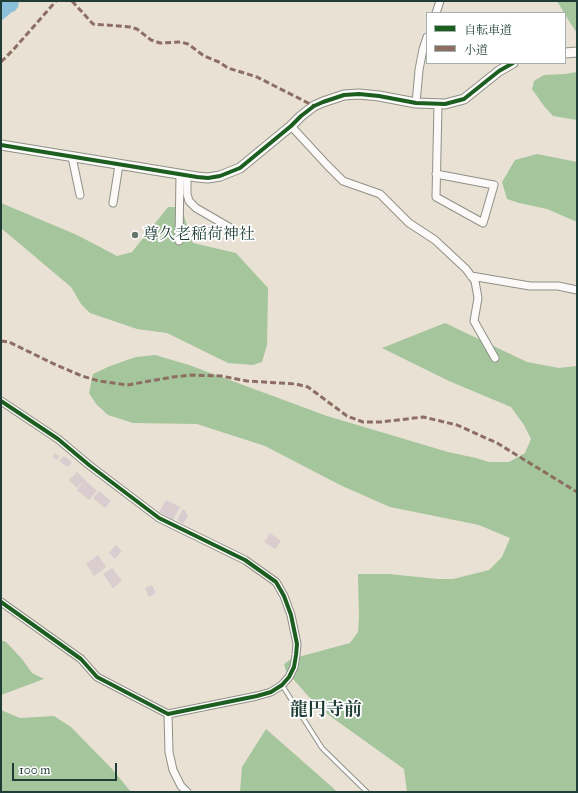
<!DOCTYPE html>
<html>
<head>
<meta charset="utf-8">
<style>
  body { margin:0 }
  #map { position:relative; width:578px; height:793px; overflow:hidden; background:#e9e1d3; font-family:"IM FELL Great Primer","Noto Serif JP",serif }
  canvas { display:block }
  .frame { position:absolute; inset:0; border:2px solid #1f3d34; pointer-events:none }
  .legend { position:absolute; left:426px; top:12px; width:140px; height:52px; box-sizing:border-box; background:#fff; border:1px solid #a5b1ae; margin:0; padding:5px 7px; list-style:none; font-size:12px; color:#1f3d34 }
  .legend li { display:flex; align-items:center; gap:8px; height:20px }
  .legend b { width:20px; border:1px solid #a5b1ae }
  .scale { position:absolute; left:12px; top:763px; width:105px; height:18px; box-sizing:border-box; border:2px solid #1f3d34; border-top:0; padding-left:5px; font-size:12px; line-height:14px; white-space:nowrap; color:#1f3d34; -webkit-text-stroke:3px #fff; paint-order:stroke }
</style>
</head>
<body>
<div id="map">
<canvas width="578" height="793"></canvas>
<div class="frame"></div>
<ul class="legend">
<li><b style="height:5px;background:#1b5e20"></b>自転車道</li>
<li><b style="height:5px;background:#8d6e63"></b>小道</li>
</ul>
<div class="scale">100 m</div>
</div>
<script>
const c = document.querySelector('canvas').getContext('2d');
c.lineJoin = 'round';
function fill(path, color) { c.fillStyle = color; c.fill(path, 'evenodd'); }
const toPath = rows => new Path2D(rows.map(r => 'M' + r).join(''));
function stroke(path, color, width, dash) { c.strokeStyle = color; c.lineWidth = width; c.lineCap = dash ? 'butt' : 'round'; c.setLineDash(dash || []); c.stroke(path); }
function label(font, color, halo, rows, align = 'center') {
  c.font = font + ' "IM FELL Great Primer","Noto Serif JP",serif'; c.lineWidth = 3.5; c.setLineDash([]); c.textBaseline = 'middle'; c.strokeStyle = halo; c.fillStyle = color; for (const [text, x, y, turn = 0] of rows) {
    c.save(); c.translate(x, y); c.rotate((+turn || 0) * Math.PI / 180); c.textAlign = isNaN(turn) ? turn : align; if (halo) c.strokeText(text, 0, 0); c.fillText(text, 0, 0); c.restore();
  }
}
fill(toPath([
  [557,1,577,1,577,33,569,21],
  [577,72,577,120,553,116,544,106,532,89,534,81,544,75,565,74],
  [537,154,577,162,577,222,547,209,519,203,507,199,502,182,515,160],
  [1,203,77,235,117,256,132,252,168,207,181,207,193,243,236,253,268,288,267,345,262,362,253,365,228,363,167,333,137,329,90,313,81,304,71,287,1,228],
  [445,323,527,362,559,368,577,366,577,792,407,792,404,769,330,716,309,697,286,671,284,664,291,659,350,643,358,632,359,618,358,574,389,574,438,579,453,579,489,570,502,557,510,538,479,525,390,507,340,485,265,446,197,424,133,423,108,415,96,404,89,393,93,374,110,366,136,357,155,355,189,365,327,416,448,452,476,458,489,462,509,462,525,453,531,439,524,425,511,407,449,381,382,348],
  [1,640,6,642,22,659,32,673,44,679,1,695],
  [1,710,20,718,54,716,71,727,112,769,131,792,1,792],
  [266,729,332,787,337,792,240,792,242,767]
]), '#a5c59d');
fill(toPath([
  [1,1,19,1,18,7,15,11,12,12,1,21]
]), '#8bc0da');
fill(toPath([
  [55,453,59,456,57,460,53,458],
  [64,456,72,462,68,467,59,461],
  [77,472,85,480,77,488,69,480],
  [85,480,97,491,89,500,77,490],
  [99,491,111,501,105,508,93,498],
  [166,500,180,507,173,520,159,512],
  [183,509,187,512,186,514,188,516,183,524,177,520],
  [270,533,281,541,275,549,264,542],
  [116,545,122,551,115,559,109,553],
  [98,555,106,567,94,576,86,564],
  [112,568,122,581,113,588,103,574],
  [152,585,156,593,149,597,145,588]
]), '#d9cdcf');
const service = toPath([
  [282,685,322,748,367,792]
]);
const minor = toPath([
  [436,13,440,1],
  [416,103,419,70,423,49,427,37],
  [291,126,327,165,343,181,380,194,409,223,435,240,466,269,475,281,478,298,474,321,495,358],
  [72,157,80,195],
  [436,174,494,185,483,223,436,197,438,105],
  [187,176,187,194,189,201,196,208,234,230],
  [113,203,119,165],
  [179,241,180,174],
  [471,276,530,286,558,286,577,290],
  [1,401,58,439,89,465,159,518,245,560,276,582,284,596,291,615,297,644,296,655,294,667,289,677,282,685,271,692,257,696,168,714,97,677,81,659,1,602],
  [168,714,169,752,173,770,181,786,187,792]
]);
const tertiary = toPath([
  [565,53,577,52],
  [1,145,197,177,208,178,220,176,240,168,291,126,301,116,314,106,323,102,344,95,359,94,379,96,416,103,445,104,464,99,499,71,513,63]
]);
stroke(service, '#8f9188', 5.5);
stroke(minor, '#8f9188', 9);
stroke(tertiary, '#8f9188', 11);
stroke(service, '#fcfaf8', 3.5);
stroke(minor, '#fcfaf8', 7);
stroke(tertiary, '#fcfaf8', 9);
stroke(toPath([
  [72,1,93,24,130,27,137,29,151,40,160,43,181,42,188,44,204,56,219,62,228,68,257,77,314,106],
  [1,62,13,50,56,1],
  [1,341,9,342,54,364,82,376,99,381,127,385,173,377,191,375,221,376,247,381,296,384,308,387,347,416,363,422,381,422,423,417,457,425,497,443,577,492]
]), '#8d6e63', 3, [6, 3]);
stroke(toPath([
  [1,145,197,177,208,178,220,176,240,168,291,126,301,116,314,106,323,102,344,95,359,94,379,96,416,103,445,104,464,99,499,71,513,63],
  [1,401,58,439,89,465,159,518,245,560,276,582,284,596,291,615,297,644,296,655,294,667,289,677,282,685,271,692,257,696,168,714,97,677,81,659,1,602]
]), '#1b5e20', 4);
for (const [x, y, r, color] of [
  [135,235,4,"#66766c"]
]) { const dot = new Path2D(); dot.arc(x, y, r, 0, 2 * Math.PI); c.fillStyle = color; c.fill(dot); stroke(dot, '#fff', 1.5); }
label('16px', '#1f3d34', '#fff', [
  ["尊久老稲荷神社",143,235]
], 'left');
label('bold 18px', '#1f3d34', '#fff', [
  ["龍円寺前",326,711]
]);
</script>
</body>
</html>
